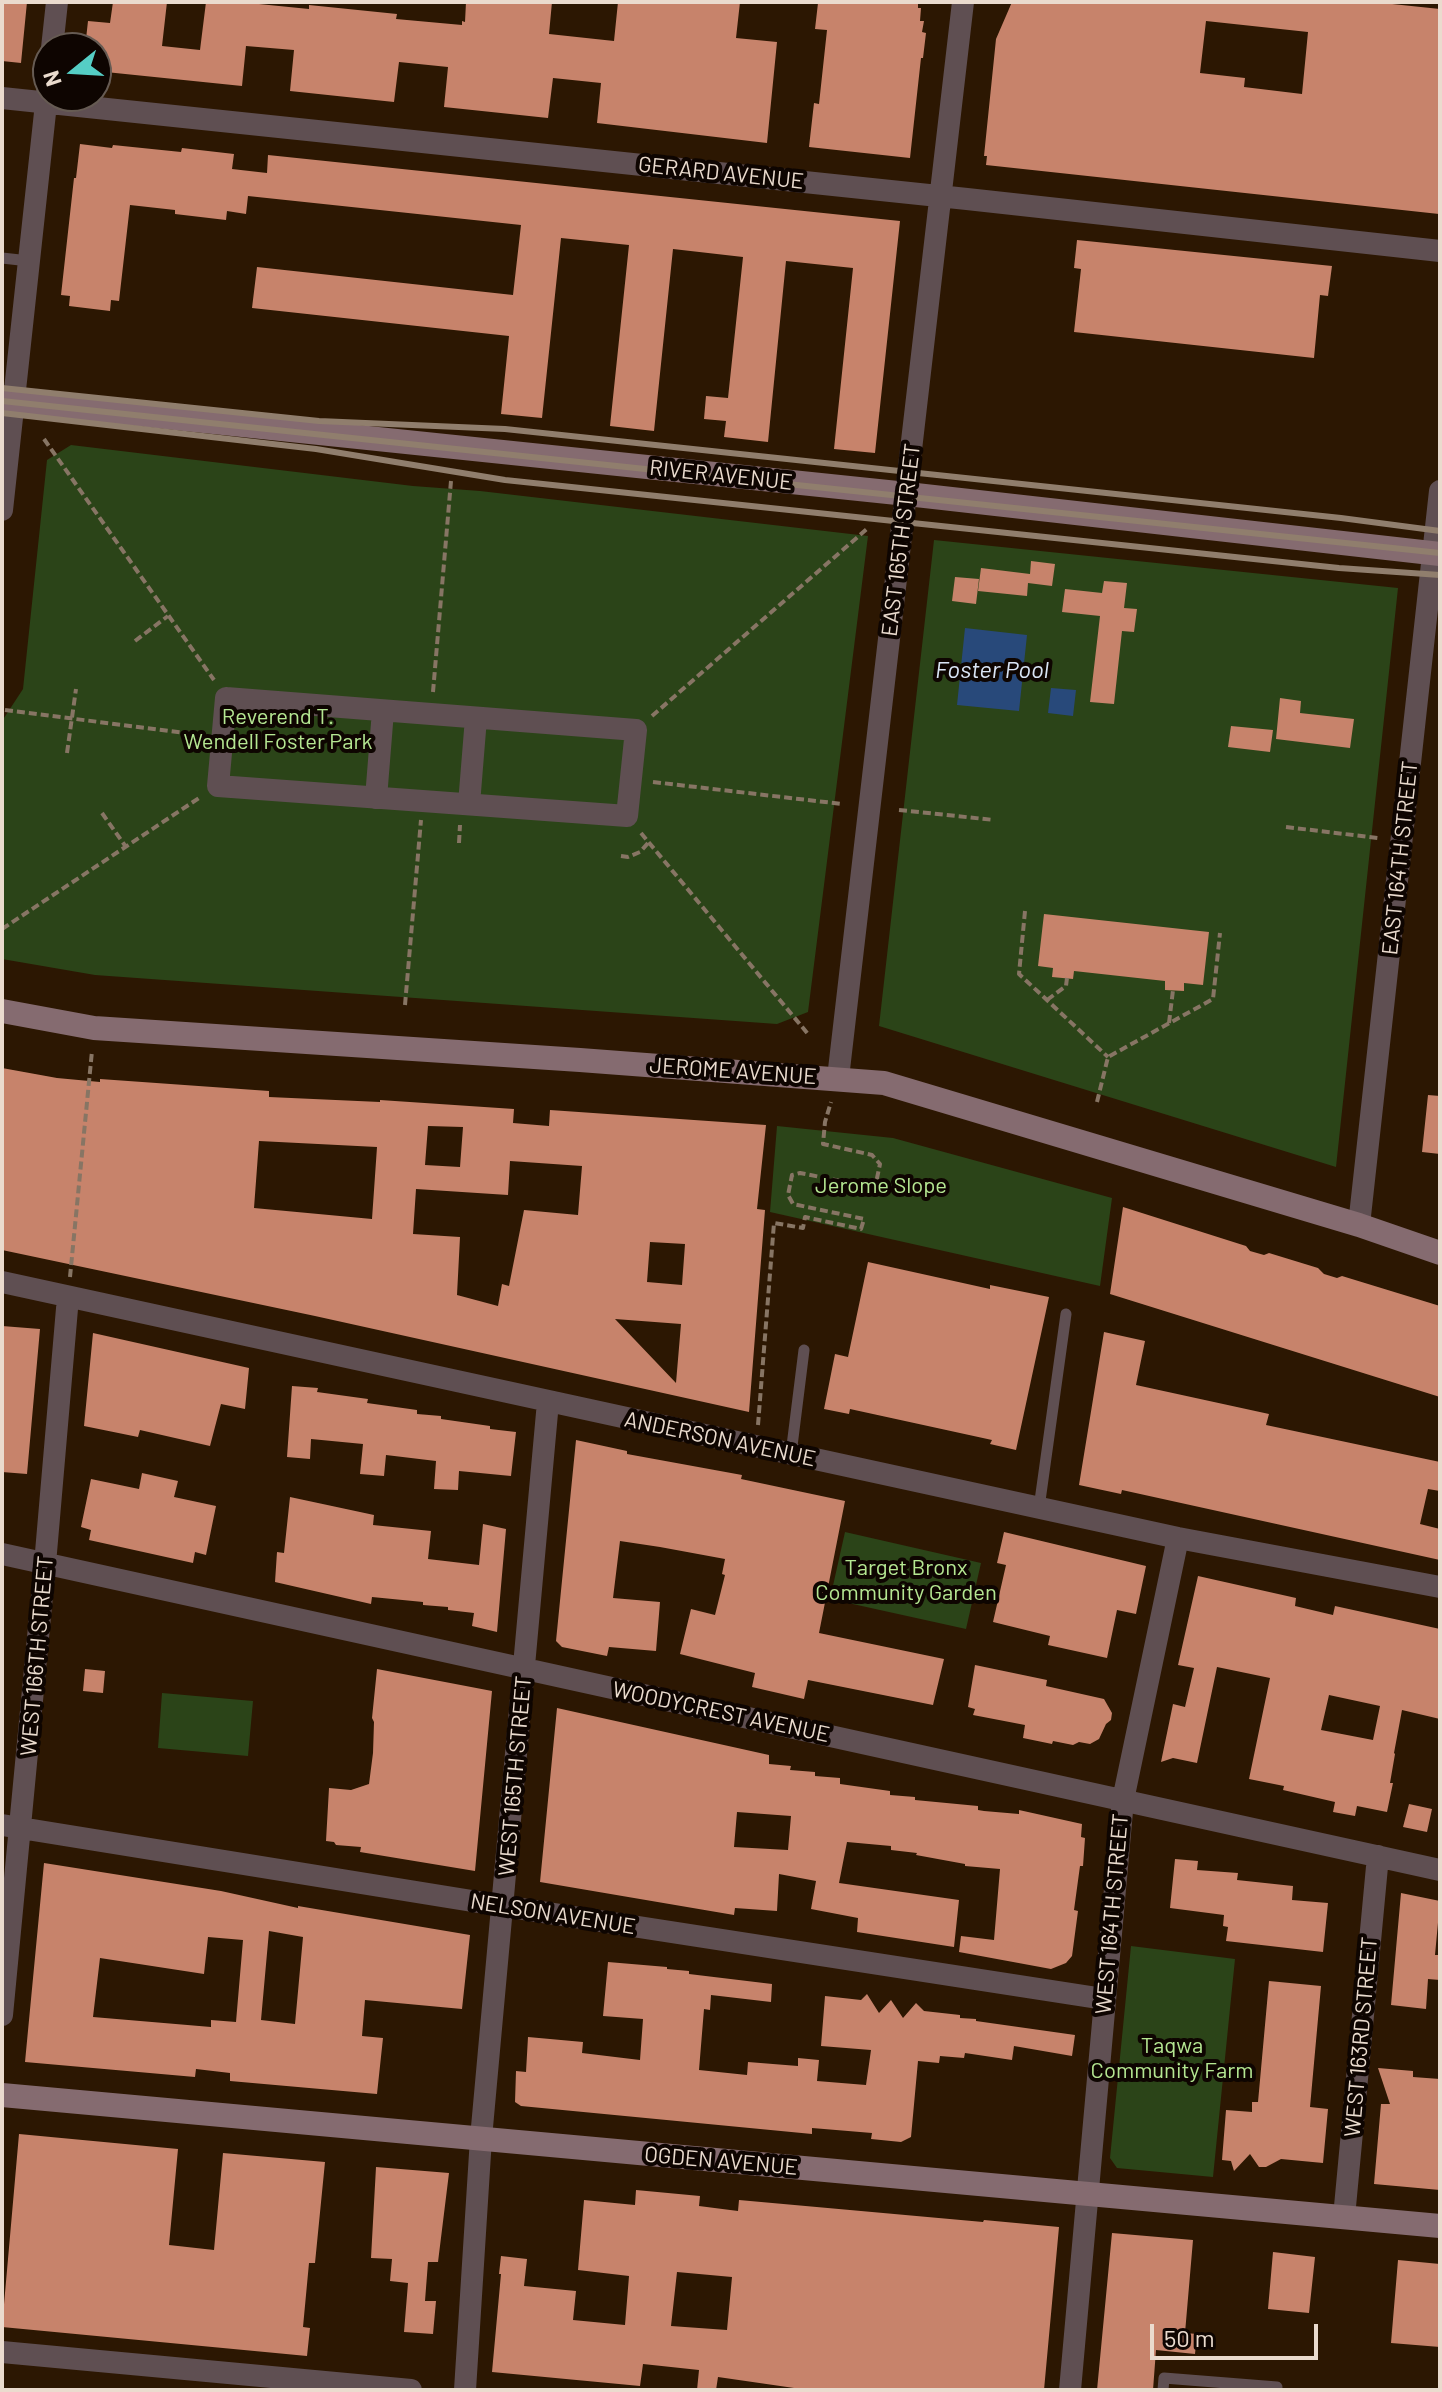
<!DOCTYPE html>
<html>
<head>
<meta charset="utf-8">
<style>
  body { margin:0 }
  #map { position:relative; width:1442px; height:2392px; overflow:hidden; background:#2c1702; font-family:Barlow,sans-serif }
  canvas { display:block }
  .frame { position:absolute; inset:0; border:4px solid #eadbce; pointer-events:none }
  .north { position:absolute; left:32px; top:32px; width:80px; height:80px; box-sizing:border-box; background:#0e0501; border:2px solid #665b53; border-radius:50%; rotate:252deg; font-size:22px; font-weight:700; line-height:32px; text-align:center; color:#eadbce }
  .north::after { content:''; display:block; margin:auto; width:28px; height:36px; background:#55cec5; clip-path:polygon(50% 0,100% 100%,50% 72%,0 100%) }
  .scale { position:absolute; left:1150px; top:2324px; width:168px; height:36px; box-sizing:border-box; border:4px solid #eadbce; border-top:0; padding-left:10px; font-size:24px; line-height:28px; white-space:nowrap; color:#eadbce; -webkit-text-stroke:6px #0e0501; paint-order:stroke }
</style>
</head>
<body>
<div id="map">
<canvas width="1442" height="2392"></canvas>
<div class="frame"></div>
<div class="north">N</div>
<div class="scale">50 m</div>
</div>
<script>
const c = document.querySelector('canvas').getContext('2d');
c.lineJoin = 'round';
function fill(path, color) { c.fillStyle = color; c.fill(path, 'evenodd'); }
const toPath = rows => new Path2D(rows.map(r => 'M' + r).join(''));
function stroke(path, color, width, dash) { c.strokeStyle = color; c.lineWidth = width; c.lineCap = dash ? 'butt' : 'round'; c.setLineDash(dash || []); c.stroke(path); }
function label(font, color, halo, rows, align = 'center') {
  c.font = font + ' Barlow,sans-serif'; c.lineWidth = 8; c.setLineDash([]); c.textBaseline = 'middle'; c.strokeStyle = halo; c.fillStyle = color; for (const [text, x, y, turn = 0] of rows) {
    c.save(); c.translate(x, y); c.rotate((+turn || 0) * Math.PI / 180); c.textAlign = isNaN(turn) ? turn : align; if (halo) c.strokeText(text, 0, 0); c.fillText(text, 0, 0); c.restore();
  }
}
fill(toPath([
  [71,445,413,486,480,491,868,536,808,1012,777,1024,95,975,2,959,2,721,23,689,47,460],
  [934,540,1398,588,1336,1167,879,1026],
  [777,1126,893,1138,1112,1198,1100,1286,770,1212],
  [845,1532,981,1563,966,1629,830,1599],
  [162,1693,253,1701,248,1756,158,1748],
  [1131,1946,1235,1959,1213,2177,1117,2168,1110,2158]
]), '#2b4418');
fill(toPath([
  [965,628,1027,635,1019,711,957,705],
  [1051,688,1076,690,1073,716,1048,713]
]), '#28497a');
fill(toPath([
  [2,2,27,2,21,63,2,61],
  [113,2,167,2,162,46,200,50,206,2,239,2,309,9,309,5,397,14,396,19,462,25,462,21,465,22,466,2,552,2,549,34,614,41,618,2,740,2,736,38,777,42,767,143,597,123,601,83,553,78,548,118,444,107,448,67,399,62,394,102,290,91,294,50,246,46,242,86,96,71,96,48,85,48,88,21,110,23],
  [835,2,918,2,918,8,921,8,920,21,924,21,922,32,926,33,923,58,921,58,910,158,809,147,814,103,819,104,827,30,815,29,818,3,835,4],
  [1012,2,1373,2,1440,9,1439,214,986,165,987,156,984,156,996,39],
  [1206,21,1308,32,1302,94,1244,87,1245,78,1200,73],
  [80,144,112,148,113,145,181,152,182,148,234,154,232,169,267,173,268,155,900,221,875,453,834,449,853,268,786,261,768,442,724,437,726,421,704,419,706,396,728,398,743,257,673,249,654,431,610,426,629,245,561,238,542,418,501,414,509,336,252,308,257,267,513,295,521,225,248,196,246,214,227,211,226,220,175,214,175,210,130,205,119,301,111,300,110,311,69,306,70,296,61,295,74,178,76,178],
  [1077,240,1332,266,1328,296,1320,295,1314,358,1074,332,1081,269,1074,268],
  [1031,561,1055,564,1052,586,1028,583,1027,596,978,591,981,568,1030,574],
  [955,577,979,579,976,604,952,601],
  [1104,581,1127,583,1124,608,1137,609,1134,632,1122,631,1114,704,1090,702,1100,616,1062,612,1065,589,1102,593],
  [1280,698,1301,701,1300,713,1354,719,1350,748,1276,739],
  [1231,726,1273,730,1270,752,1228,747],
  [1044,914,1209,932,1203,985,1184,983,1184,991,1165,990,1165,981,1074,971,1073,979,1052,977,1053,968,1038,966],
  [2,1068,57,1078,100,1082,100,1079,269,1091,269,1097,380,1102,380,1100,514,1109,513,1123,549,1126,550,1110,766,1125,757,1209,765,1210,749,1412,315,1316,2,1250],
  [428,1126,463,1127,460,1167,425,1165],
  [259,1141,377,1147,372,1219,254,1208],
  [510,1161,582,1166,578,1215,524,1210,509,1286,502,1284,498,1306,457,1295,460,1237,413,1234,416,1189,508,1195],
  [650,1242,685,1244,682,1285,647,1282],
  [615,1319,681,1324,676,1383],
  [1428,1095,1440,1096,1440,1154,1422,1152],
  [1123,1207,1246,1246,1250,1251,1264,1255,1269,1253,1318,1268,1324,1274,1337,1278,1342,1276,1440,1306,1440,1397,1110,1294],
  [868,1262,990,1289,990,1285,1049,1297,1016,1450,990,1444,992,1440,850,1409,849,1414,824,1409,835,1354,848,1357],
  [2,1326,40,1329,27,1474,2,1472],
  [1104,1332,1145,1341,1136,1385,1269,1414,1266,1425,1440,1462,1440,1491,1428,1489,1420,1524,1440,1529,1440,1560,1122,1490,1121,1494,1079,1485],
  [93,1333,249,1368,245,1409,221,1404,210,1446,140,1430,138,1437,84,1426],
  [292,1386,318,1388,317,1392,368,1399,367,1403,417,1410,417,1414,441,1416,441,1419,490,1426,490,1429,516,1432,511,1476,459,1471,458,1490,434,1489,436,1461,386,1455,384,1476,360,1474,363,1444,311,1439,310,1459,287,1457],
  [576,1440,627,1451,627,1454,742,1475,741,1479,845,1501,819,1633,944,1659,933,1705,808,1680,804,1699,752,1687,755,1673,680,1654,691,1609,715,1615,725,1575,722,1574,725,1559,660,1547,620,1541,613,1598,660,1602,656,1651,609,1647,607,1656,562,1647,556,1641],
  [142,1473,178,1481,174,1497,216,1506,206,1555,195,1552,193,1563,89,1540,91,1530,81,1527,91,1479,139,1489],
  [290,1497,374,1515,373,1525,431,1531,428,1559,479,1565,483,1524,506,1529,497,1632,472,1626,474,1613,448,1610,448,1607,423,1605,423,1602,372,1597,371,1604,275,1582,277,1552,284,1553],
  [1004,1532,1146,1566,1136,1614,1117,1610,1107,1658,1048,1645,1050,1636,993,1622,1006,1565,997,1563],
  [1198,1576,1296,1598,1295,1606,1333,1615,1335,1606,1440,1629,1440,1719,1402,1710,1394,1753,1395,1754,1390,1783,1393,1783,1387,1812,1357,1806,1355,1816,1333,1812,1335,1802,1283,1790,1284,1786,1249,1779,1270,1678,1217,1667,1197,1763,1173,1758,1161,1762,1173,1704,1185,1707,1194,1668,1178,1665],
  [1329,1695,1380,1706,1373,1740,1321,1730],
  [975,1665,1047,1680,1046,1686,1104,1699,1112,1713,1111,1720,1106,1724,1099,1739,1090,1744,1079,1742,1073,1745,1053,1741,1052,1744,1023,1738,1025,1725,973,1715,975,1709,968,1707],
  [85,1669,105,1671,103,1693,83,1691],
  [377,1669,492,1691,475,1871,360,1852,361,1847,336,1845,334,1842,326,1841,329,1788,351,1790,369,1784,373,1753,374,1722,372,1718],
  [557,1708,769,1755,769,1764,791,1766,790,1770,815,1772,815,1776,840,1778,840,1784,890,1791,890,1795,915,1797,915,1800,978,1806,978,1810,984,1811,1019,1814,1019,1810,1082,1824,1081,1837,1085,1838,1083,1866,1080,1866,1074,1910,1078,1911,1072,1956,1066,1963,1051,1969,959,1952,961,1936,994,1940,1000,1869,965,1866,965,1864,916,1855,917,1853,891,1850,891,1846,847,1842,839,1883,959,1900,954,1947,857,1932,858,1918,811,1909,816,1881,779,1874,777,1911,735,1908,734,1915,540,1882],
  [737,1812,791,1816,788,1850,734,1847],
  [1409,1804,1432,1809,1427,1832,1403,1827],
  [1175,1859,1198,1861,1197,1870,1238,1873,1237,1880,1293,1886,1292,1900,1328,1903,1323,1952,1226,1941,1228,1927,1223,1926,1224,1915,1170,1908],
  [44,1863,221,1891,298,1908,298,1906,470,1935,462,2009,365,2000,362,2036,383,2038,377,2094,230,2081,230,2073,196,2069,195,2077,25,2062],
  [269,1931,303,1937,295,2024,261,2020],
  [208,1937,243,1940,236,2022,211,2020,211,2027,93,2017,100,1958,204,1974],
  [1401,1893,1440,1901,1435,1955,1440,1955,1440,1980,1428,1979,1426,2009,1391,2005],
  [608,1962,667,1967,667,1969,689,1971,689,1974,772,1984,771,2002,711,1995,710,2010,704,2009,699,2070,747,2075,748,2062,798,2066,798,2058,819,2060,817,2081,866,2085,871,2050,821,2046,825,1996,861,2000,867,1994,879,2013,891,2000,903,2018,916,2003,924,2011,960,2015,960,2018,976,2019,976,2021,1075,2035,1072,2056,1014,2046,1012,2060,965,2053,964,2058,940,2056,939,2063,918,2061,911,2137,901,2142,871,2139,872,2133,812,2128,812,2134,521,2106,515,2102,516,2071,526,2072,528,2037,583,2042,582,2053,640,2060,643,2019,603,2016],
  [1269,1981,1321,1986,1310,2107,1328,2109,1323,2163,1281,2159,1266,2167,1259,2167,1250,2154,1234,2171,1231,2161,1222,2160,1226,2110,1252,2112,1252,2102,1258,2102],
  [1378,2068,1413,2071,1413,2077,1440,2079,1440,2190,1374,2184,1381,2104,1390,2104],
  [19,2134,178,2149,169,2245,214,2250,223,2153,325,2162,315,2263,309,2263,303,2327,310,2328,307,2356,2,2327],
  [376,2167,449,2173,438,2262,428,2262,425,2301,436,2301,433,2334,404,2332,408,2283,390,2281,392,2259,371,2258],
  [636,2190,700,2196,699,2206,738,2211,739,2200,983,2222,984,2220,1059,2227,1044,2390,794,2390,794,2388,718,2377,716,2390,697,2390,699,2370,643,2364,640,2386,492,2372,501,2274,499,2274,501,2256,527,2259,524,2286,576,2291,573,2320,625,2325,629,2276,578,2270,584,2200,635,2205],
  [677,2272,732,2277,727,2330,671,2326],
  [1112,2233,1193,2240,1185,2333,1197,2334,1195,2354,1156,2350,1153,2390,1097,2390],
  [1273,2252,1315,2257,1309,2313,1268,2309],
  [1398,2260,1440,2264,1440,2347,1391,2343]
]), '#c7836b');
stroke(toPath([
  [44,439,214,680],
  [135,641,168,616],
  [433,692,451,481],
  [5,710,201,735],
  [652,716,868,528],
  [67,753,76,689],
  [653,782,842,804],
  [899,810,994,820],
  [102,813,126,847],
  [1286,827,1378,838],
  [641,833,808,1034],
  [459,843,460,825],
  [621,856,628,857,640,852,648,843],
  [1025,911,1019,974,1108,1057],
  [2,929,199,798],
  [1047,1000,1066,986,1067,978],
  [405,1005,421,820],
  [1169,1023,1173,990],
  [1097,1102,1108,1057,1213,999,1220,933],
  [70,1277,92,1051],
  [758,1425,774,1223,803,1228,805,1217,861,1229,864,1219,793,1204,788,1195,792,1175,800,1173,867,1186,876,1183,880,1164,872,1155,823,1144,825,1122,831,1102]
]), '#877564', 4, [8, 4]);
stroke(toPath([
  [2,258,29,261],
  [791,1454,804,1350],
  [1039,1508,1066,1314],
  [1163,2390,1164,2378,1277,2387]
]), '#5f4f52', 11);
stroke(toPath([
  [52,48,57,2],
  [2,98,967,199,1440,251],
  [2,510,48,85],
  [226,698,636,730,627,816,218,786,226,698],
  [376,798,383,711],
  [469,804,476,718],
  [838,1078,963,2],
  [1359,1225,1440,491],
  [2,1282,1178,1538,1440,1587],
  [2,1554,1440,1870],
  [2,1825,503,1906,1104,1999],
  [2,2015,45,1564,68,1297],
  [1344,2217,1378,1856],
  [2,2352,411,2390],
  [465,2390,481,2138,548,1402],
  [1070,2390,1123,1800,1178,1538]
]), '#5f4f52', 22);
stroke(toPath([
  [2,400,907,494,1440,554],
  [2,1011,94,1028,580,1060,884,1083,1359,1225,1440,1253],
  [2,2095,1440,2226]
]), '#856b70', 24);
stroke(toPath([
  [2,388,319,421,505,429,1341,518,1440,531],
  [2,401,1440,553],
  [2,413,316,449,505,480,1339,568,1440,575]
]), '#907e6d', 6);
label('22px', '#eadbce', '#0e0501', [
  ["GERARD AVENUE",721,173,6],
  ["RIVER AVENUE",721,475,6],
  ["EAST 165TH STREET",901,540,-83],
  ["EAST 164TH STREET",1400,858,-84],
  ["JEROME AVENUE",733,1071,4],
  ["ANDERSON AVENUE",720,1439,12],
  ["WEST 166TH STREET",37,1656,-85],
  ["WOODYCREST AVENUE",721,1712,12],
  ["WEST 165TH STREET",515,1776,-85],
  ["NELSON AVENUE",553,1914,9],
  ["WEST 164TH STREET",1112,1914,-85],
  ["WEST 163RD STREET",1361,2037,-85],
  ["OGDEN AVENUE",721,2161,5]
]);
label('22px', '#b5e792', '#0e0501', [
  ["Reverend T.",278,717],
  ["Wendell Foster Park",278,742],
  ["Jerome Slope",881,1186],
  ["Target Bronx",906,1568],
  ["Community Garden",906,1593],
  ["Taqwa",1172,2046],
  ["Community Farm",1172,2071]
]);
label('italic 24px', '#dae5f5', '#0e0501', [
  ["Foster Pool",992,670]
]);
</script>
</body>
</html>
